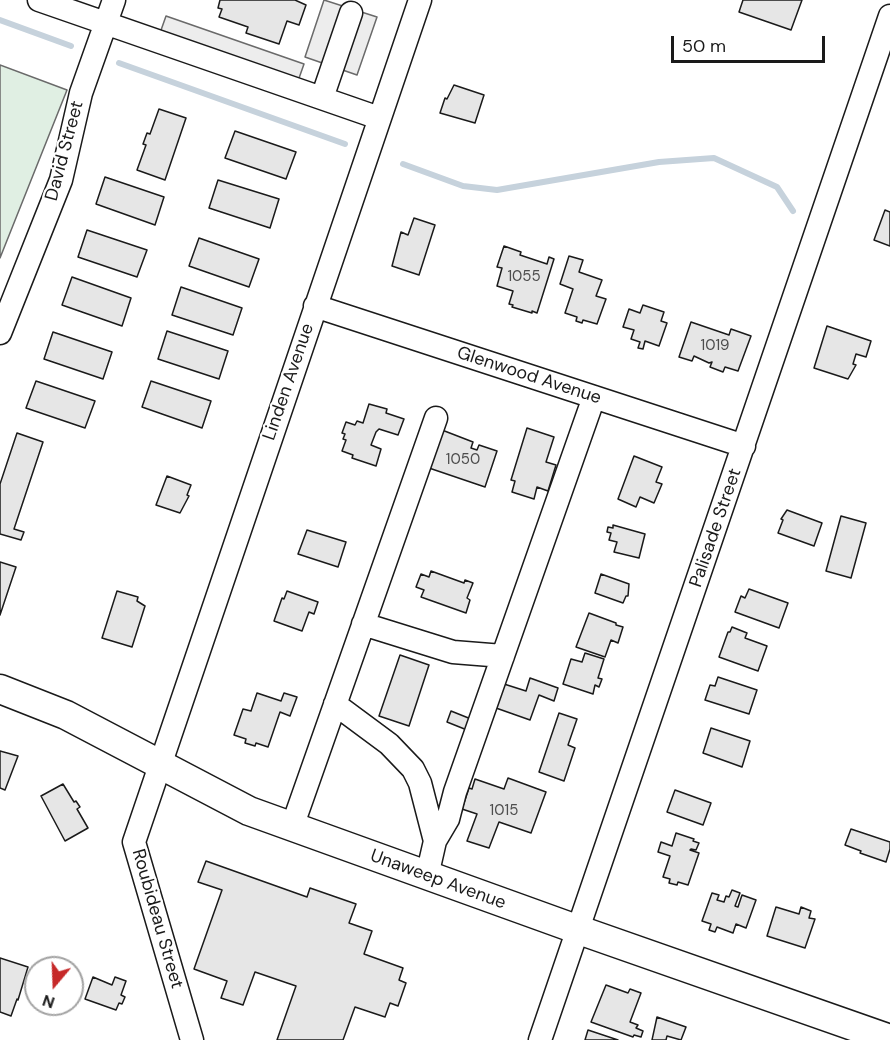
<!DOCTYPE html>
<html>
<head>
<meta charset="utf-8">
<style>
  body { margin:0 }
  #map { position:relative; width:890px; height:1040px; overflow:hidden; background:#fff; font-family:"DM Sans",sans-serif }
  canvas { display:block }
  .north { position:absolute; left:24px; top:956px; width:60px; height:60px; box-sizing:border-box; background:#fff; border:2px solid #a3a3a3; border-radius:50%; rotate:199deg; font-size:16px; font-weight:700; line-height:24px; text-align:center; color:#1a1a1a }
  .north::after { content:''; display:block; margin:auto; width:21px; height:27px; background:#c62828; clip-path:polygon(50% 0,100% 100%,50% 72%,0 100%) }
  .scale { position:absolute; left:671px; top:36px; width:154px; height:27px; box-sizing:border-box; border:3px solid #1a1a1a; border-top:0; padding-left:8px; font-size:18px; line-height:21px; white-space:nowrap; color:#1a1a1a; -webkit-text-stroke:4px #fff; paint-order:stroke }
</style>
</head>
<body>
<div id="map">
<canvas width="890" height="1040"></canvas>
<div class="north">N</div>
<div class="scale">50 m</div>
</div>
<script>
const c = document.querySelector('canvas').getContext('2d');
c.lineJoin = 'round';
function fill(path, color) { c.fillStyle = color; c.fill(path, 'evenodd'); }
const toPath = rows => new Path2D(rows.map(r => 'M' + r).join(''));
function stroke(path, color, width, dash) { c.strokeStyle = color; c.lineWidth = width; c.lineCap = dash ? 'butt' : 'round'; c.setLineDash(dash || []); c.stroke(path); }
function label(font, color, halo, rows, align = 'center') {
  c.font = font + ' "DM Sans",sans-serif'; c.lineWidth = 4.5; c.setLineDash([]); c.textBaseline = 'middle'; c.strokeStyle = halo; c.fillStyle = color; for (const [text, x, y, turn = 0] of rows) {
    c.save(); c.translate(x, y); c.rotate((+turn || 0) * Math.PI / 180); c.textAlign = isNaN(turn) ? turn : align; if (halo) c.strokeText(text, 0, 0); c.fillText(text, 0, 0); c.restore();
  }
}
const green = toPath([
  [0,65,67,90,0,258,0,65]
]);
fill(green, '#e0efe3');
stroke(green, '#6a6a6a', 1.5);
const parking = toPath([
  [324,0,377,17,357,75,305,57,324,0],
  [166,16,304,64,298,81,160,33,166,16]
]);
fill(parking, '#ededed');
stroke(parking, '#6a6a6a', 1.5);
stroke(toPath([
  [0,20,71,46],
  [119,63,345,144],
  [403,164,463,186,497,190,659,162,714,158,777,187,793,211]
]), '#c6d2dc', 6);
const building = toPath([
  [220,0,295,0,306,5,299,25,287,21,279,44,246,33,248,27,219,17,222,9,218,8,220,0],
  [743,0,802,0,791,30,739,12,743,0],
  [454,85,484,95,475,123,440,113,445,98,447,99,454,85],
  [159,109,186,118,165,180,137,170,146,145,143,144,147,133,150,134,159,109],
  [235,131,296,152,286,179,225,158,235,131],
  [105,177,164,197,155,225,96,204,105,177],
  [218,180,279,199,270,228,209,208,218,180],
  [885,210,890,212,890,246,874,240,885,210],
  [414,218,435,225,419,275,392,266,401,232,408,235,414,218],
  [87,230,147,250,137,277,78,257,87,230],
  [199,238,259,259,249,287,189,266,199,238],
  [504,246,521,252,520,255,547,264,549,257,554,259,537,313,532,311,532,313,512,307,513,305,509,304,513,291,497,286,502,268,497,267,504,246],
  [569,256,583,260,579,272,602,280,596,296,606,299,597,324,583,320,582,323,576,321,577,317,565,313,573,289,560,284,569,256],
  [72,277,131,298,122,326,62,305,72,277],
  [181,287,242,308,233,335,172,315,181,287],
  [643,305,664,312,661,321,667,323,659,346,645,341,643,349,638,348,640,342,631,339,634,330,623,327,629,309,640,313,643,305],
  [691,322,729,335,731,329,751,336,738,371,725,367,723,372,710,367,712,362,709,363,694,356,692,361,679,357,691,322],
  [827,326,871,341,866,357,856,354,853,364,856,365,848,379,814,368,827,326],
  [167,331,228,351,219,379,158,359,167,331],
  [53,332,112,352,103,379,44,359,53,332],
  [36,381,95,401,85,428,26,408,36,381],
  [151,381,211,401,202,428,142,407,151,381],
  [369,404,387,409,386,413,404,419,398,435,379,429,376,432,371,445,381,449,376,466,352,458,353,455,342,451,346,440,343,439,345,434,342,433,346,422,355,425,357,421,363,423,369,404],
  [527,428,554,437,546,462,556,465,548,491,537,487,534,499,512,492,515,481,511,480,527,428],
  [442,430,473,442,471,448,477,450,479,445,497,451,485,487,429,468,442,430],
  [17,433,43,442,14,529,24,532,21,540,0,534,0,484,17,433],
  [634,456,662,467,656,482,662,484,654,503,640,497,636,507,618,499,634,456],
  [167,476,191,485,187,495,189,496,180,513,156,505,167,476],
  [787,510,822,523,814,546,778,533,783,520,781,519,787,510],
  [841,516,866,523,851,578,826,571,841,516],
  [613,525,645,534,639,558,614,552,617,542,609,540,611,533,607,532,608,527,613,528,613,525],
  [307,530,346,542,338,567,298,554,307,530],
  [0,562,16,567,0,615,0,562],
  [431,571,464,583,465,580,473,583,467,598,470,600,466,613,421,597,424,590,416,587,421,574,429,577,431,571],
  [601,574,629,584,628,596,626,596,623,603,595,593,601,574],
  [749,589,788,603,779,628,735,612,741,596,745,598,749,589],
  [117,591,138,597,137,601,145,606,132,647,102,638,117,591],
  [287,591,318,602,314,614,309,612,302,631,274,621,282,598,284,599,287,591],
  [589,613,616,623,616,625,623,627,618,643,611,640,605,657,576,647,589,613],
  [732,627,747,633,745,638,767,646,758,671,719,657,728,632,730,632,732,627],
  [585,653,604,659,598,678,602,679,599,687,595,685,593,694,563,684,571,659,582,662,585,653],
  [400,655,429,665,409,726,379,716,400,655],
  [718,677,757,690,749,714,705,700,710,685,715,686,718,677],
  [530,678,558,688,554,701,539,695,530,720,496,708,504,684,526,691,530,678],
  [257,693,281,701,284,693,297,697,290,716,280,712,268,747,256,743,255,746,245,743,246,739,234,735,243,709,251,711,257,693],
  [451,711,471,719,467,730,447,722,451,711],
  [559,713,577,719,568,745,575,748,564,781,539,772,559,713],
  [711,728,750,741,742,767,703,753,711,728],
  [0,751,18,756,5,790,0,788,0,751],
  [508,778,546,792,531,833,499,822,489,848,467,841,477,814,462,809,469,788,472,789,475,779,504,789,508,778],
  [63,784,74,802,76,801,80,807,77,809,88,828,65,841,41,796,63,784],
  [675,790,711,803,703,825,667,812,675,790],
  [851,829,890,842,890,849,886,862,860,853,861,851,845,845,851,829],
  [676,833,694,839,693,841,699,843,696,850,691,849,690,850,699,853,688,885,678,882,677,885,669,883,670,879,663,877,670,856,658,852,661,842,672,846,676,833],
  [206,861,307,897,310,888,356,904,349,923,372,931,364,954,403,968,399,980,406,983,398,1006,390,1003,385,1017,355,1007,343,1040,277,1040,296,986,255,972,243,1005,221,998,227,981,194,969,222,890,198,882,206,861],
  [732,890,740,893,735,906,738,907,742,895,756,900,746,928,736,924,733,933,717,927,715,932,709,930,711,924,702,921,712,893,719,895,717,900,724,902,726,896,729,897,732,890],
  [776,907,799,914,801,907,811,911,809,918,815,919,805,948,767,936,776,907],
  [0,958,28,967,18,1000,17,999,11,1016,0,1012,0,958],
  [93,977,112,985,115,977,126,981,121,995,125,997,122,1004,119,1003,116,1010,85,999,93,977],
  [606,985,628,993,630,989,641,993,630,1022,638,1025,636,1028,643,1031,641,1037,634,1035,633,1037,591,1022,606,985],
  [657,1017,686,1027,681,1040,667,1036,666,1040,652,1040,657,1017],
  [588,1030,618,1040,585,1040,588,1030]
]);
fill(building, '#e6e6e6');
stroke(building, '#1a1a1a', 1.5);
const minor = toPath([
  [39,0,379,118],
  [322,98,351,13],
  [315,306,744,446],
  [0,333,61,180,81,93,114,0],
  [363,624,453,652,503,656],
  [335,704,389,744,413,769,420,783,435,841,427,876],
  [292,827,436,418],
  [435,841,448,819,455,792,594,397],
  [192,1040,134,842,420,0],
  [540,1040,890,16]
]);
const major = toPath([
  [0,689,66,715,249,811,579,930,890,1039]
]);
stroke(minor, '#1a1a1a', 25);
stroke(major, '#1a1a1a', 31);
stroke(minor, '#fff', 22);
stroke(major, '#fff', 28);
label('15px', '#4d4d4d', null, [
  ["1055",524,277],
  ["1019",715,346],
  ["1050",463,460],
  ["1015",504,811]
]);
label('18px', '#1a1a1a', '#fff', [
  ["David Street",65,151,-75],
  ["Glenwood Avenue",529,376,18],
  ["Linden Avenue",289,382,-71],
  ["Palisade Street",716,528,-71],
  ["Unaweep Avenue",438,880,20],
  ["Roubideau Street",157,919,74]
]);
</script>
</body>
</html>
